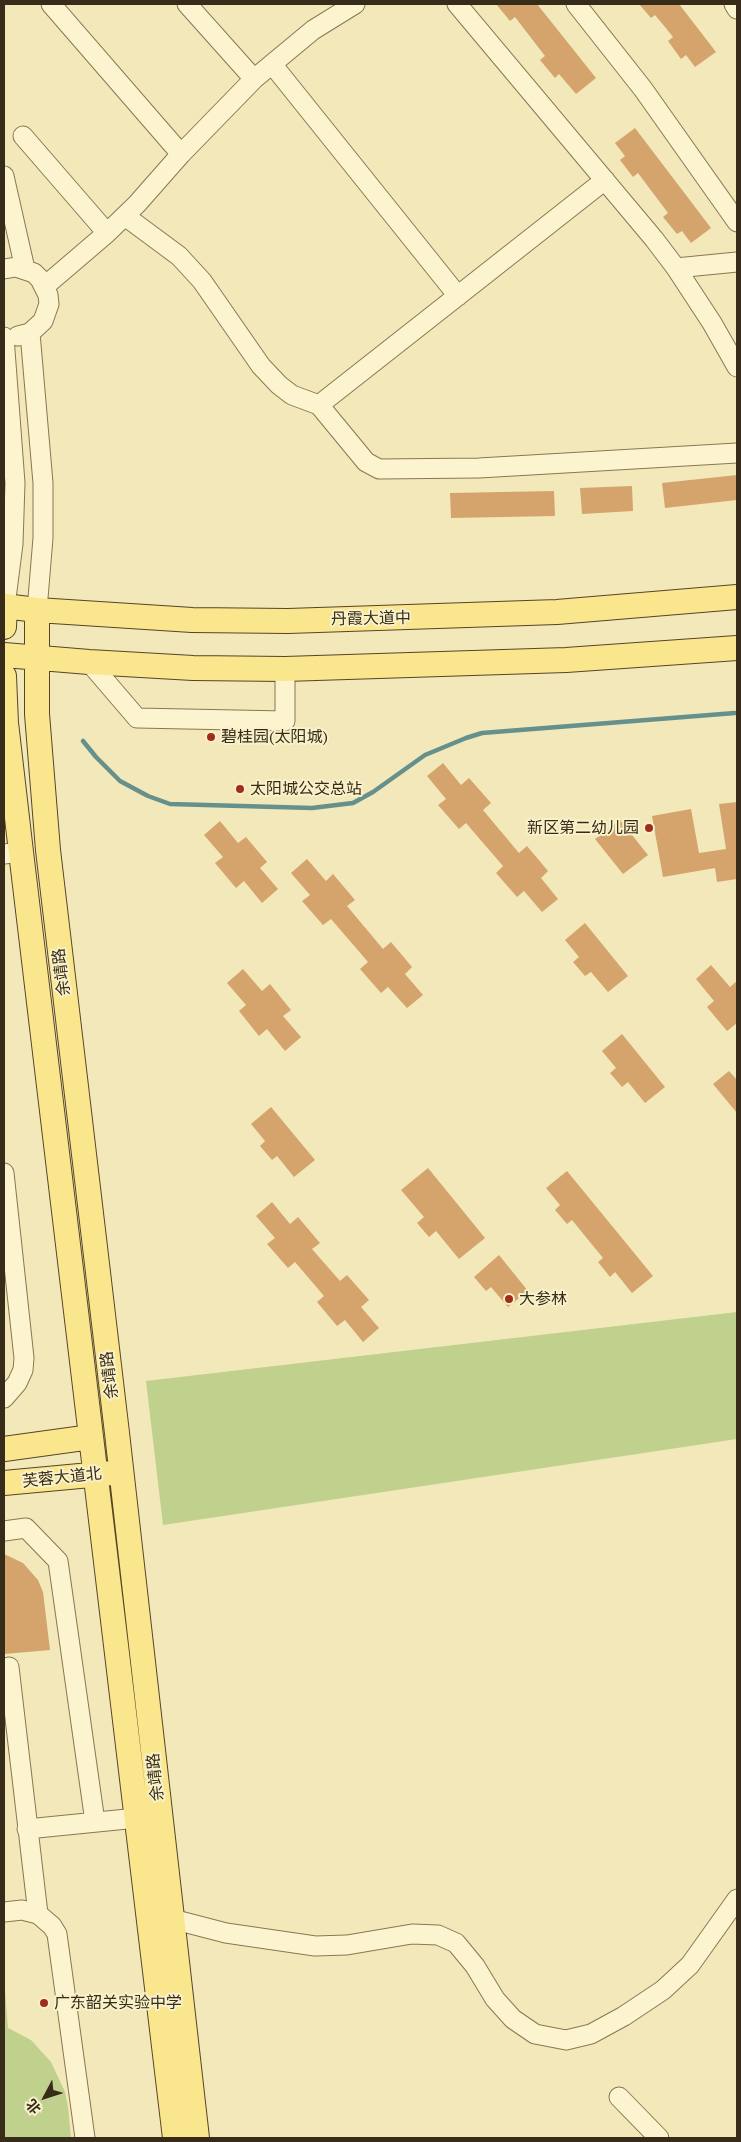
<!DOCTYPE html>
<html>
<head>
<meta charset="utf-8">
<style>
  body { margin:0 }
  #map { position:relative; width:741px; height:2142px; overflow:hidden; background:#f2e8ba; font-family:"PT Serif","Noto Sans SC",serif }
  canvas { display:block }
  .frame { position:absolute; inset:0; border:5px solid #372c19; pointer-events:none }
  .north { position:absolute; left:20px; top:2072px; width:50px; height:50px; -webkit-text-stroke:4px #f9f1ca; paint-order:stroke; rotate:230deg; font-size:14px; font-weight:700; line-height:20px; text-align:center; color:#372c19 }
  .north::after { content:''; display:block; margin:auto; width:18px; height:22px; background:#372c19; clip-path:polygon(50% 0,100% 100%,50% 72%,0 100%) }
</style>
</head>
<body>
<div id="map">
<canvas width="741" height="2142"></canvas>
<div class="frame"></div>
<div class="north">北</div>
</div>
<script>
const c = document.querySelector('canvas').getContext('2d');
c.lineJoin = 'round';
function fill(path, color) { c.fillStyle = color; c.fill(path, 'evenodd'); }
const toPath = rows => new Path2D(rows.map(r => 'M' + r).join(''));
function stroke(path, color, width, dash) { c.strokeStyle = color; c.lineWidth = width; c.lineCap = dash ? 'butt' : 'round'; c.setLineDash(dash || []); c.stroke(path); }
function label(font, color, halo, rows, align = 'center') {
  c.font = font + ' "PT Serif","Noto Sans SC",serif'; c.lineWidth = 4; c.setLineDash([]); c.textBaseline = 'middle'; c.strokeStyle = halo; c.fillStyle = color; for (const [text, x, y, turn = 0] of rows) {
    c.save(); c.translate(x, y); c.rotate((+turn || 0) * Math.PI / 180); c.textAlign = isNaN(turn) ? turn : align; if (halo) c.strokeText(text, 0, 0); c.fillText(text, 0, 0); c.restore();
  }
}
fill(toPath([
  [737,1312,737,1439,163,1525,146,1381],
  [4,1978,8,2028,31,2040,51,2062,65,2092,68,2107,71,2138,4,2138]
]), '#c0d08d');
stroke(toPath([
  [83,741,96,757,120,781,148,796,170,804,312,808,353,803,373,792,425,755,466,738,482,733,735,713]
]), '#66908b', 4.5);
fill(toPath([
  [496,4,537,4,596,78,576,94,559,74,555,78,540,60,545,56,515,17,510,21],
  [639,4,679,4,716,52,695,67,686,55,681,59,668,41,673,37,665,27,655,15,651,18],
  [635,128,711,228,691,243,682,231,677,234,663,217,668,213,638,173,633,177,620,160,625,156,615,143],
  [737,475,737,500,665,508,662,483],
  [632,486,633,511,582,514,580,488],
  [554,491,555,516,451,518,450,493],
  [443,763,461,785,469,778,491,803,483,810,519,853,527,846,548,871,541,878,558,899,542,912,524,891,517,897,496,873,503,866,466,823,459,829,438,805,446,799,427,776],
  [737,802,737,879,717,882,715,868,663,877,652,816,691,809,699,853,726,849,719,804],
  [620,820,648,855,623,874,595,839],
  [220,821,238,843,246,837,267,862,260,868,278,889,262,903,244,881,236,888,215,863,223,857,204,835],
  [307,859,326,881,333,874,355,900,347,906,383,949,391,942,412,967,405,974,423,995,407,1008,388,987,381,993,360,969,368,962,331,919,323,925,302,901,310,895,291,873],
  [585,923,628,976,608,992,591,972,585,976,573,962,579,957,565,940],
  [711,965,730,987,737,981,737,1023,727,1031,707,1007,714,1001,696,979],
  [243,969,262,991,270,984,291,1010,283,1016,301,1037,285,1051,267,1029,259,1036,239,1011,246,1005,227,983],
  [622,1034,665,1087,645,1103,628,1082,622,1087,610,1073,616,1068,602,1051],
  [729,1071,737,1080,737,1113,713,1084],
  [271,1107,315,1160,294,1177,277,1156,272,1160,260,1146,265,1141,251,1124],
  [428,1168,485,1238,459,1259,436,1231,429,1237,417,1223,424,1217,401,1190],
  [567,1171,653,1276,632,1293,615,1272,610,1277,598,1262,603,1258,572,1220,567,1224,555,1210,560,1205,546,1188],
  [272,1202,290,1224,298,1217,320,1243,312,1249,340,1281,347,1275,369,1300,361,1307,379,1328,363,1342,345,1320,337,1326,317,1302,324,1296,295,1262,288,1268,267,1244,275,1238,256,1216],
  [499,1255,528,1291,508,1307,491,1287,486,1291,474,1277],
  [4,1554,23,1563,38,1580,43,1592,50,1650,4,1654]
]), '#d4a46c');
const minor = toPath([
  [51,4,181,154],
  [187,4,254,79],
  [457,4,654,239,676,268,712,323,737,367],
  [576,4,643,89,737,222],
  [734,4,737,9],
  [272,64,458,296],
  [23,136,107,233],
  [4,176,25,269],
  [125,216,179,256,202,281,261,366,279,385,292,395,319,405,366,462,379,469,479,468,737,453],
  [676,268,737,262],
  [4,269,16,267,34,273,40,279,48,295,49,304,43,321,30,333,18,336],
  [45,286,107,233,137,204,181,154,254,79,313,30,355,4],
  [30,333,43,483,43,538,37,610],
  [4,337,15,483,13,544,5,606],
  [319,405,605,180],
  [89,662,137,718,285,721,285,669],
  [4,854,21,852],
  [4,1173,24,1358,23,1370,17,1383,4,1398],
  [4,1531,26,1528,58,1561,95,1822],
  [4,1668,9,1667,38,1914],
  [27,1829,137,1818],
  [4,1912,22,1910,38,1914,52,1926,57,1934,85,2138],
  [172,1919,226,1933,315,1946,347,1945,412,1934,438,1935,456,1943,475,1966,495,1999,513,2019,535,2034,566,2040,591,2034,624,2016,663,1990,690,1965,737,1899],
  [619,2097,659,2138]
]);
const major = toPath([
  [4,606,37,610,192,620,288,621,557,612,737,597],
  [37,610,37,714,48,850,117,1433,197,2138],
  [4,627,5,606],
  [4,655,89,662,193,668,285,669,566,660,737,648],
  [4,676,6,723,21,852,175,2138],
  [4,1449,91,1437],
  [4,1483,112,1473]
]);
stroke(minor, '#8a7753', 21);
stroke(major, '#574428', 26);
stroke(minor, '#fcf4ce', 19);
stroke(major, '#fae68d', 24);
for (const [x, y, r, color] of [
  [211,737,5,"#9f2d1d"],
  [240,789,5,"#9f2d1d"],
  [649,828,5,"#9f2d1d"],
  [509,1299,5,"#9f2d1d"],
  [44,2003,5,"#9f2d1d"]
]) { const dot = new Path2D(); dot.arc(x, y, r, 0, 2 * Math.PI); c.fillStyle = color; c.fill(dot); stroke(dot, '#f9f1ca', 2); }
label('16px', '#372c19', '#f9f1ca', [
  ["丹霞大道中",371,619,-1],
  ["余靖路",62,972,-97],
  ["余靖路",110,1375,-97],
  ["芙蓉大道北",62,1478,-6],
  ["余靖路",156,1777,-96]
]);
label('16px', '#372c19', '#f9f1ca', [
  ["碧桂园(太阳城)",221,737],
  ["太阳城公交总站",250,789],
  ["新区第二幼儿园",639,828,"right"],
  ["大参林",519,1299],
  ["广东韶关实验中学",54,2003]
], 'left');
</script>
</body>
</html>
